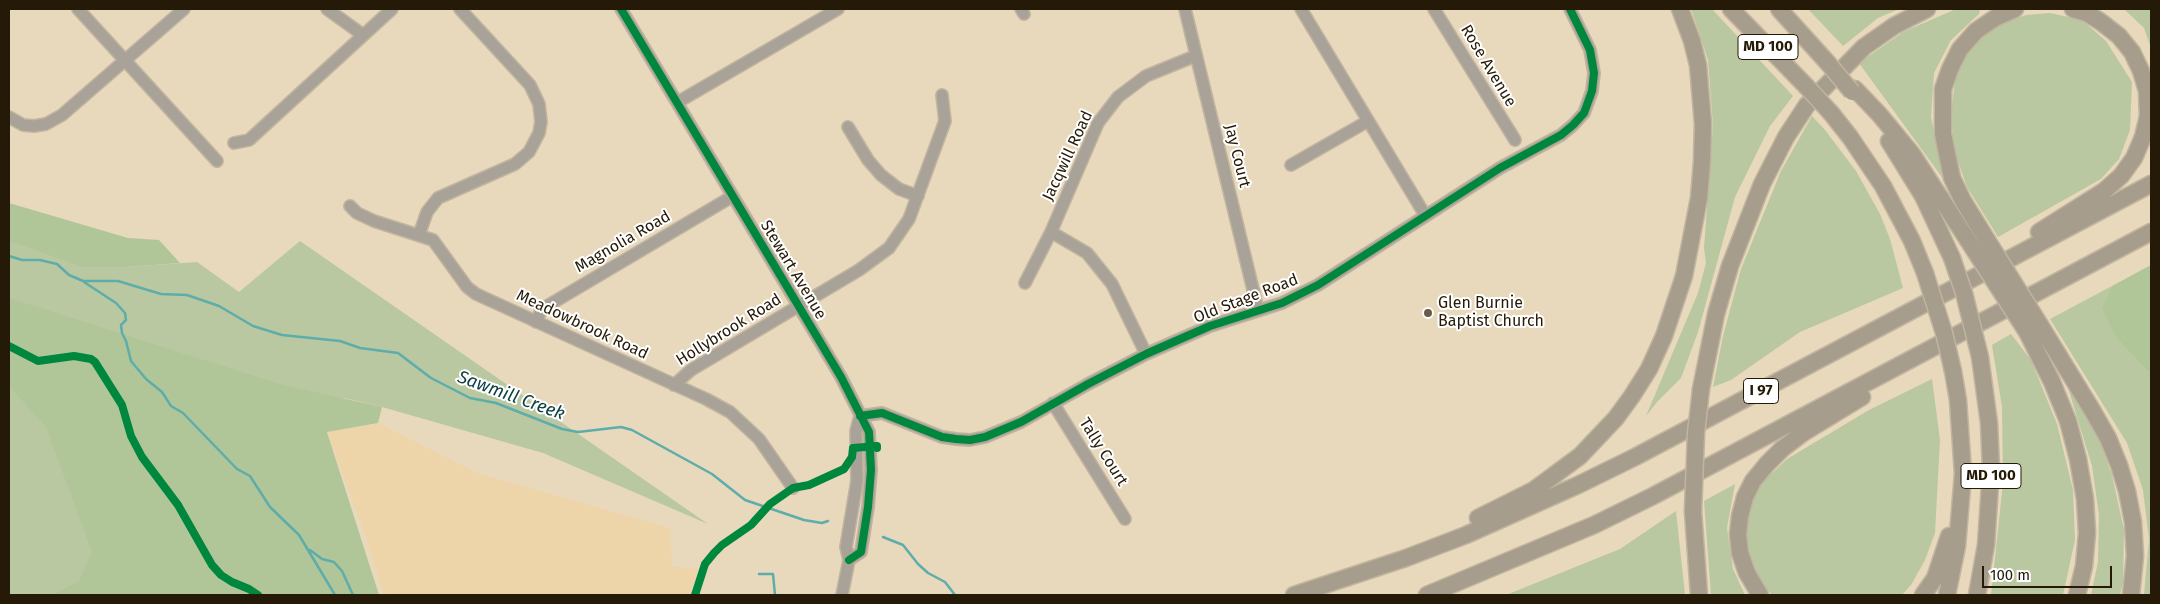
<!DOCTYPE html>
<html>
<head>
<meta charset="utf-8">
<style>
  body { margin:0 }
  #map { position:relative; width:2160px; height:604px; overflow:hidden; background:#e8d8bc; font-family:"Fira Sans",sans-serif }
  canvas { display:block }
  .frame { position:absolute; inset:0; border:10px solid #251a07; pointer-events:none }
  .scale { position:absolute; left:1982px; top:566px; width:130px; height:22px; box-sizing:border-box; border:2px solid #251a07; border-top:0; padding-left:6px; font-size:15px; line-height:18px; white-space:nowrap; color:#251a07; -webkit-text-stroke:4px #fff; paint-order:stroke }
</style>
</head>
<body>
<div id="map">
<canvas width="2160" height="604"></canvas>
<div class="frame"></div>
<div class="scale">100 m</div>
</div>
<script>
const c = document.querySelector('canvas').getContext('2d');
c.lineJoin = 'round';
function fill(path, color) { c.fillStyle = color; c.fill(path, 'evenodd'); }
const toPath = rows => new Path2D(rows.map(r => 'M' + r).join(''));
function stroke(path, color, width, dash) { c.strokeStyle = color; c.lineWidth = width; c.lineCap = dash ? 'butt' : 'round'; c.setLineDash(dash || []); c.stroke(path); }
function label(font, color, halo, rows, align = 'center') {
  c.font = font + ' "Fira Sans",sans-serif'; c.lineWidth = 4; c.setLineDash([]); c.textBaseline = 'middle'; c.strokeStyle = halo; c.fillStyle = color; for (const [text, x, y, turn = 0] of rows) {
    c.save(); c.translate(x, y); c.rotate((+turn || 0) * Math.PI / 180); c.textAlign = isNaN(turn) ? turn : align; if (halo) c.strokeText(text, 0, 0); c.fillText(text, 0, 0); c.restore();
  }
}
fill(toPath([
  [378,423,477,473,670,528,672,567,698,569,689,595,388,595,382,589,366,537,327,432]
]), '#eed4a9');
fill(toPath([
  [1691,9,1712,9,1793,96,1770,126,1735,197,1698,332,1681,378,1657,402,1646,416,1698,293,1706,263,1704,248,1713,125,1708,60],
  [1808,9,1899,9,1878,18,1843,46],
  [1956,9,1980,9,1979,14,1951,40,1934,73,1931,117,1944,180,1859,63,1903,32],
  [2124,9,2151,10,2151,48,2144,28],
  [2050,13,2082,20,2106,41,2132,82,2130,130,2119,159,2101,179,1998,237,1967,187,1953,148,1952,108,1955,79,1966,54,1983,36,2005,22,2026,15],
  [1812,116,1825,130,1856,171,1880,214,1890,239,1903,288,1800,332,1731,380,1713,387,1723,336,1741,269,1781,171],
  [9,229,85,267,126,267,197,262,239,292,300,241,708,524,543,453,382,407,344,398,82,595,9,595],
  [2112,286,2103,309,2116,338,2151,375,2151,595,2144,595,2149,539,2143,490,2127,443,2050,319],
  [2011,334,2031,360,2057,424,2073,490,2075,540,2063,595,1991,595,2003,483,2002,407,1992,345],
  [2065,378,2095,427,2112,475,2124,530,2123,582,2120,595,2091,595,2098,562,2099,515,2092,466],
  [1932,379,1940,440,1935,533,1925,560,1911,585,1902,595,1772,595,1756,576,1745,540,1750,507,1757,487,1787,459,1869,410],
  [1735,484,1727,528,1733,569,1745,595,1711,595,1704,501],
  [1676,511,1685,595,1506,595,1620,549]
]), '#b9c8a1');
fill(toPath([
  [9,203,128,238,159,240,180,263,126,267,83,267,9,241],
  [2151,265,2151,375,2116,338,2102,309,2112,286],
  [9,298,283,385,382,407,378,423,327,432,379,595,53,595,79,581,92,552,46,427,9,386]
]), '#b1c698');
stroke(toPath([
  [9,256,22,260,40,260,57,264,69,275,83,281,118,281,161,294,187,295,219,306,253,326,282,335,340,341,360,348,398,353,431,378,470,398,496,403,562,429,578,432,621,427,632,430,712,474,745,500,804,520,822,523,828,521],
  [84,282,116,303,125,313,126,320,121,325,122,333,126,341,131,361,146,379,162,392,171,406,183,413,237,469,250,476,270,507,299,535,335,595],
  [883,537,903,545,918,564,928,573,945,582,955,595],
  [310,550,322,559,334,562,342,571,353,595],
  [759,574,773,574,775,595]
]), '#5dadaa', 2.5);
const minor = toPath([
  [78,9,217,161],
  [327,9,363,35],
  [621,9,841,377,869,432,871,470,868,507,861,552,849,560],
  [1021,9,1024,14],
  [1185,9,1258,310],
  [1301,9,1425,215],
  [1434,9,1515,140],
  [678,102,838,9],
  [9,117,23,125,34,126,46,124,62,115,184,9],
  [848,127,868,160,881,175,899,189,918,196],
  [234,143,249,140,392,9],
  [1291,165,1368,121],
  [350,206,357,213,374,221,433,240,467,287,476,294,706,399,730,412,759,439,793,488],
  [1051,232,1087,253,1112,284,1146,354],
  [419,235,427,212,438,198,515,164,529,152,539,133,541,122,539,104,530,85,460,9],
  [1025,283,1051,232,1098,123,1118,97,1146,76,1195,56],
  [536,322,542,309,733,196],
  [674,385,691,370,859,270,889,248,909,219,945,121,942,95],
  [1053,403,1125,519],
  [860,416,882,413,942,437,956,439,970,440,985,437,1021,422,1088,384,1146,354,1210,326,1282,303,1318,285,1500,168,1561,135,1573,125,1584,113,1592,91,1594,73,1590,50,1570,9],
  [842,595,849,560,846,547,857,481,856,431,860,416]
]);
const highway = toPath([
  [1731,9,1806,86],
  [1779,9,1827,62],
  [1855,89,1879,114,1912,154,1973,248],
  [1831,113,1850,137,1883,186,1912,241,1925,273],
  [1889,141,1923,196,1952,258],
  [2039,232,2104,191,2121,176,2134,158,2143,137,2148,116,2147,91,2141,71,2132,52,2119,36,2101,22,2087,13,2073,9],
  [1987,240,1963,201,1952,178,1943,134,1943,89,1950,69,1960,49,1976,31,1995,18,2015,9],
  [2040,325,2092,410,2108,438,2119,465,2127,491,2133,522,2135,556,2131,595],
  [2027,332,2052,382,2068,421,2078,459,2085,499,2087,533,2084,566,2077,595],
  [1701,389,1716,314,1730,266,1762,184,1786,137,1807,105,1864,47,1894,26,1927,9],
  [1693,511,1699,595],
  [1478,518,1534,490,1580,456,1616,418,1632,396,1649,369,1664,336,1684,276,1699,198,1702,162,1703,124,1698,65,1692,41,1680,9],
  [1294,595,1406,558,1466,535,1578,485,1635,457,2151,184],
  [1427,595,1594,525,1653,496,2151,232],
  [1760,595,1747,573,1740,553,1738,534,1740,516,1745,497,1753,481,1767,464,1782,449,1803,433,1862,397],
  [1923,595,1935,578,1949,536],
  [1947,595,1957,546,1963,474,1958,400,1953,371],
  [1977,595,1986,545,1991,469,1989,423,1980,357]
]);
stroke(minor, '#c2b59f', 14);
stroke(highway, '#c2b59f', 19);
stroke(minor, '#a9a298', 11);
stroke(highway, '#a79d8c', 16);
const highwayBridge = toPath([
  [1827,62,1852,92],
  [1806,86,1831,113],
  [1987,240,2040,325],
  [1973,248,2027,332],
  [1952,258,1964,293,1980,357],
  [1925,273,1944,333,1953,371],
  [1693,511,1696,433,1701,389]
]);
stroke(highwayBridge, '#c2b59f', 19, []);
stroke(highwayBridge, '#a79d8c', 16);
stroke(toPath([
  [621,9,841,377,869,432,871,470,868,507,861,552,849,560],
  [9,346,38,361,74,356,91,359,95,362,122,405,131,436,142,457,178,505,212,565,221,575,232,582,249,589,258,595],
  [860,416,882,413,942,437,956,439,970,440,985,437,1021,422,1088,384,1146,354,1210,326,1282,303,1318,285,1500,168,1561,135,1573,125,1584,113,1592,91,1594,73,1590,50,1570,9],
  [695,595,705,564,714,553,722,545,751,525,770,504,793,488,809,485,844,469,852,457,853,448,877,446,877,448]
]), '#00873e', 8);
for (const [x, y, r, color] of [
  [1428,313,5,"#695c46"]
]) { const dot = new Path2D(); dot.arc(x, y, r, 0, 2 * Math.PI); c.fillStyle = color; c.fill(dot); stroke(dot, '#fff', 2); }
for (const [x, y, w] of [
  [1768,47,60],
  [1761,391,35],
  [1991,476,60]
]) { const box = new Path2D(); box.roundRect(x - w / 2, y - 12.5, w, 25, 4); c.fillStyle = '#fff'; c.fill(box); stroke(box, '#251a07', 1); }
label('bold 15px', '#251a07', null, [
  ["MD 100",1768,47],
  ["I 97",1761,391],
  ["MD 100",1991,476]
]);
label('16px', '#251a07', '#fff', [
  ["Rose Avenue",1488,66,59],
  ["Jacqwill Road",1068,156,-65],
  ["Jay Court",1237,156,76],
  ["Magnolia Road",623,242,-30],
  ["Stewart Avenue",793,270,59],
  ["Old Stage Road",1246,299,-21],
  ["Meadowbrook Road",582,325,25],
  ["Hollybrook Road",729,330,-32],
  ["Tally Court",1103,452,58]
]);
label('16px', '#251a07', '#fff', [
  ["Glen Burnie",1438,304],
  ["Baptist Church",1438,322]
], 'left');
label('italic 18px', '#0c4043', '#fff', [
  ["Sawmill Creek",511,396,20]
]);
</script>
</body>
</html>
